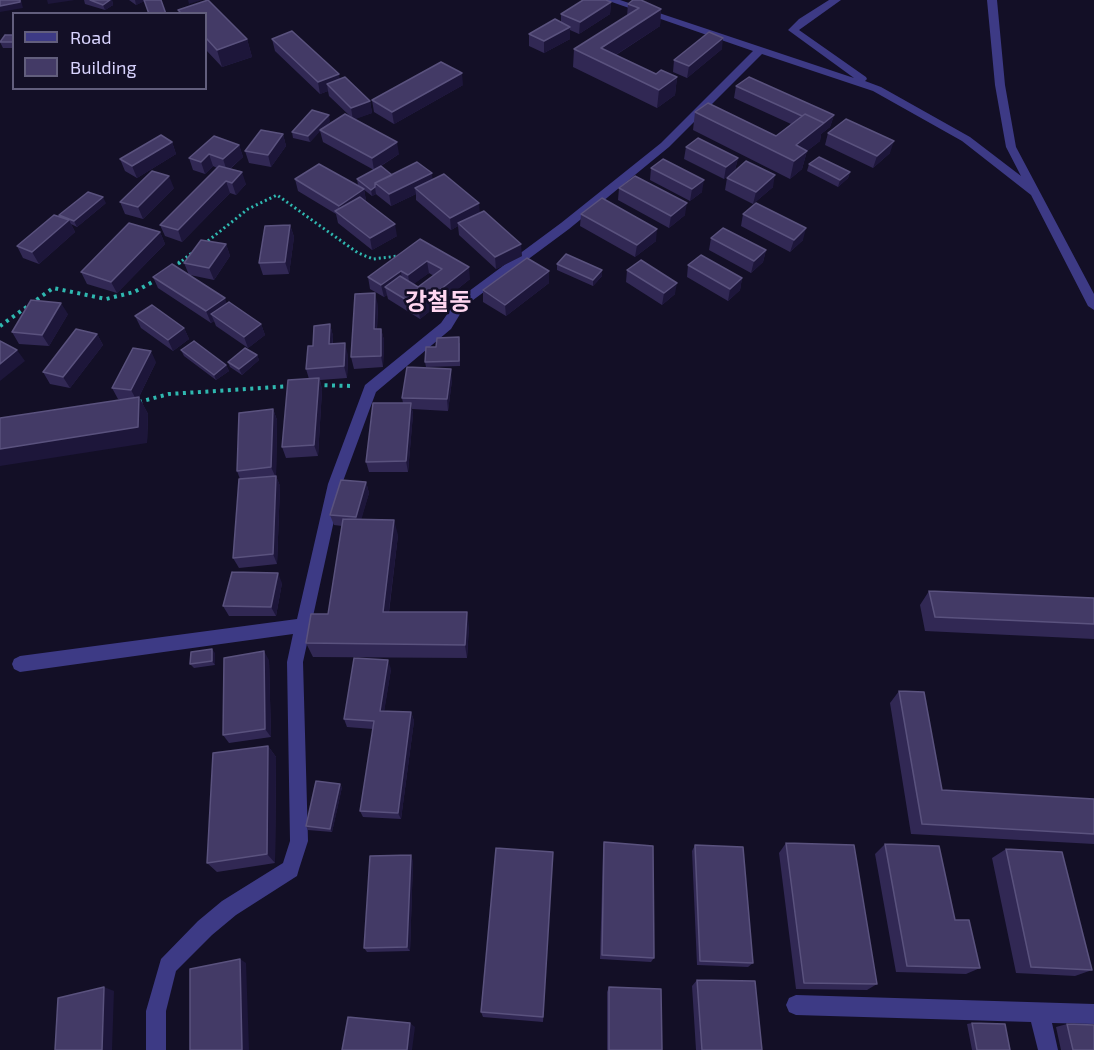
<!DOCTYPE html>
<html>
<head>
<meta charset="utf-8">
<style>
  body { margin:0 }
  #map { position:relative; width:1094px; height:1050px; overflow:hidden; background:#130f26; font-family:"Exo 2",sans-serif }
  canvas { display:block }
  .legend { position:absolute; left:12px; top:12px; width:195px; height:78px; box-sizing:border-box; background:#130f26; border:2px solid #625e7d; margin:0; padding:8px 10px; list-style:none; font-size:18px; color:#d9d4ff }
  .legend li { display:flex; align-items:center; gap:12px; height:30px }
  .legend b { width:30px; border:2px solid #625e7d }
</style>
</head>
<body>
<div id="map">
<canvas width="1094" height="1050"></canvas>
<ul class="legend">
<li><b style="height:8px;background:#3d3a85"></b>Road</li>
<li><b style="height:16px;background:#433a66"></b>Building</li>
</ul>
</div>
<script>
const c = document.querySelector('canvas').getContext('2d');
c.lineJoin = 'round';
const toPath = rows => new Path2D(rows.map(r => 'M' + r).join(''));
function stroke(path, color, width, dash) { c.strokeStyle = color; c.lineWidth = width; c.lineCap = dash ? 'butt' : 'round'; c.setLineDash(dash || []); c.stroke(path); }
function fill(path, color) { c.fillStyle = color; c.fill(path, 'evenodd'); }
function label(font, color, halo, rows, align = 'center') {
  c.font = font + ' "Exo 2","Noto Sans KR",sans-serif'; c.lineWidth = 5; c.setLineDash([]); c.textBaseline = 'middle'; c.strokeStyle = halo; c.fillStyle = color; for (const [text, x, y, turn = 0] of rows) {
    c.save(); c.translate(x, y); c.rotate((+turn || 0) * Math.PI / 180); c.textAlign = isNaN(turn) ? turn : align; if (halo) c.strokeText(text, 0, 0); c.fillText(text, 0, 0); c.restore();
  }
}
stroke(toPath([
  [204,244,248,209,277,195,358,253,373,259,398,256],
  [178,264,193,252]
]), '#2fb8b0', 3, [2, 3]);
stroke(toPath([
  [173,268,180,262],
  [0,326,53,288,106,299,134,292,158,279],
  [317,385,352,386],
  [139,402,169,394,292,386]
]), '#2fb8b0', 4, [3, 4.5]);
fill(toPath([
  [606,0,620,0,854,78,788,30,799,19,829,0,841,0,799,30,866,77,867,79,865,81,881,87,970,137,1021,176,1006,147,995,85,987,0,997,0,1005,85,1016,147,1094,294,1094,310,1088,306,1031,195,962,141,873,91,762,54,669,147,569,229,465,306,451,329,376,392,342,484,303,662,308,841,299,869,297,876,236,915,212,935,176,971,166,1011,166,1050,146,1050,146,1011,161,959,198,921,222,901,283,863,290,841,287,662,293,634,20,672,14,669,12,664,14,659,20,656,297,619,328,484,365,385,441,323,457,300,561,223,661,143,753,51,606,0],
  [796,995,1094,1004,1094,1024,1052,1023,1058,1050,1038,1050,1031,1022,796,1015,789,1012,786,1005,789,998,796,995]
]), '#3d3a85');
fill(toPath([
  [84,0,112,0,113,5,105,10,85,4],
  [129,0,161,0,144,1,136,5],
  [208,0,247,39,252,57,222,67,206,50,206,14,180,14,178,10],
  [611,2,610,14,579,34,570,30,570,39,544,53,529,46,529,34,561,22,561,14],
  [628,4,661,9,660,26,616,55,656,74,677,77,675,95,657,108,573,67,574,49,627,16],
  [14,35,14,48,3,48,0,42],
  [272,39,340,80,370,101,372,113,354,119,399,154,378,168,392,175,432,173,432,179,480,212,522,256,496,269,459,235,458,226,451,230,416,200,416,194,391,206,377,195,376,194,372,196,358,185,357,179,374,170,323,142,320,131,310,142,293,138,292,132,330,121,324,127,351,117,329,96,328,91,320,94,275,51],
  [722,49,687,78,673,72,674,60],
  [463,85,394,124,374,112,372,100],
  [736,86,834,115,830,127,821,134,820,141,807,151,802,169,790,179,693,130,695,112,776,136,791,124,734,98],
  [828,133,890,153,873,168,825,145],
  [283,134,286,146,271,167,249,163,245,151],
  [172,142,176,154,137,178,125,171,120,159],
  [239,145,243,157,230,169,246,184,236,195,230,193,182,242,165,236,160,225,217,168,213,166,205,174,193,170,189,158],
  [686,147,738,158,735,170,724,179,684,159],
  [809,164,850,172,848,178,838,187,807,171],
  [651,168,702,192,690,201,650,180],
  [727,178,773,187,753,204,725,190],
  [295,179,364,189,366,201,397,236,372,250,338,223,336,214,298,191],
  [174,188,143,219,125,214,120,202],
  [619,188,685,215,669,228,618,200],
  [106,203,77,227,71,224,75,232,39,264,23,258,17,246,60,217,59,215],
  [581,214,656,241,635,257,580,226],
  [743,214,803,240,790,252,741,226],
  [290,225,294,237,289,274,263,275,259,263],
  [160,232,165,244,117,293,87,284,81,272],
  [711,238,766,250,763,262,751,273,709,250],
  [420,239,470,279,420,319,388,299,387,295,384,297,370,289,368,277],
  [429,273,434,276,418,287,413,284],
  [226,244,230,256,214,280,190,275,227,304,261,324,265,335,248,348,216,326,214,321,211,323,158,288,153,277,189,275,184,263],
  [557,264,602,270,602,276,593,286,557,270],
  [688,265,742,278,740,290,728,301,687,277],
  [627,270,675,294,662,305,626,282],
  [549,283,506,316,483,302,483,290],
  [378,305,377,329,381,329,384,340,383,367,354,369,351,357],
  [68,314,49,346,19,344,12,332],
  [135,316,184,328,189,339,173,351,141,328],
  [330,324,333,336,333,344,348,355,347,378,320,380,322,390,318,456,286,458,282,447,309,379,306,369,313,346],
  [97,334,103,345,70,388,50,384,43,372],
  [460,343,460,366,426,367,425,362,436,347],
  [181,350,226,365,229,371,216,380,184,356],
  [257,355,259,360,242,375,230,367,228,362],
  [156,362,139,397,148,414,147,443,122,400,118,399,112,388],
  [452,380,448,411,412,409,413,414,408,472,369,472,366,462,403,403,402,398],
  [273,409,277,420,276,476,280,486,277,564,239,568,233,558,240,479,237,471],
  [366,482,369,493,361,519,398,535,389,612,469,626,467,658,313,657,306,643,328,614,342,526,334,525,330,515],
  [282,583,276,616,229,616,223,606],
  [929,591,1094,598,1094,639,925,631,920,605],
  [215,653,215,665,194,668,190,664],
  [269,660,271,737,229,743,223,735],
  [391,669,384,711,411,712,414,721,401,819,363,817,360,811,373,729,347,727,344,719],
  [899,691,942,790,1094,799,1094,844,911,834,890,703],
  [268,746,276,757,275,863,217,872,207,863],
  [342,787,332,832,308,830,306,826],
  [604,842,654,958,651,962,600,959,603,849],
  [786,843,877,984,867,990,796,989,779,853],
  [885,844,955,920,980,968,966,974,896,972,875,854],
  [695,845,753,963,748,967,697,965,692,851],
  [1006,849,1092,970,1075,976,1016,973,992,858],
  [413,861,410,951,367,952,364,948],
  [552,861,543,1022,483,1017,481,1012],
  [697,980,762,1050,696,1050,692,986],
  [609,987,662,1050,607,1050,607,992],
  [972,1023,1010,1050,972,1050,967,1024],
  [1067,1024,1094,1050,1061,1050,1056,1027]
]), '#312854');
fill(toPath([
  [20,0,21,0,23,8,0,12,0,6],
  [47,0,75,0,48,4],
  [110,0,112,0,113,5,105,10,103,5],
  [135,0,147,0,136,5],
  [188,0,202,0,189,4],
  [611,2,610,14,579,34,580,22],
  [661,9,660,26,603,63,601,48],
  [570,27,570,39,544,53,544,41],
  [723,38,722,49,687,78,689,66],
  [247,39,252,57,222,67,217,50],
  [462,73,463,85,394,124,392,112],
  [339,74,341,86,327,84,328,91,320,94,318,82],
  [677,77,675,95,657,108,659,90],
  [370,101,372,113,353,120,351,108],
  [329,115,330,121,310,142,308,136],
  [834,115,830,127,821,134,820,141,794,161,796,145],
  [283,134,286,146,271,167,268,155],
  [894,141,890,153,873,168,877,156],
  [172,142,176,154,137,178,132,166],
  [397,142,399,154,374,170,372,158],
  [239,145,243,157,227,171,223,159],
  [807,151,802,169,790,179,794,161],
  [209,154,213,166,205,174,201,162],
  [738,158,735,170,724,179,726,167],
  [242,172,246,184,236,195,232,183],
  [850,172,848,178,838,187,840,180],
  [432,173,433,185,415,188,416,194,391,206,389,194],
  [775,175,773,187,753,204,756,192],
  [169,176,174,188,143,219,138,207],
  [704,180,702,192,690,201,692,189],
  [226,181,230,193,182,242,178,230],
  [375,187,376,194,372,196,371,190],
  [364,189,366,201,341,215,339,206],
  [103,197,106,203,77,227,74,221],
  [479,203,480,215,458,223,458,226,451,230,450,218],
  [687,203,685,215,669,228,671,216],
  [69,220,75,232,39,264,32,252],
  [395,224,397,236,372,250,370,238],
  [290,225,294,237,289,274,285,262],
  [806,228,803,240,790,252,794,240],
  [657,229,656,241,635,257,637,245],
  [160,232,165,244,117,293,111,282],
  [226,244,230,256,214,280,209,268],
  [521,244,522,256,496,269,495,257],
  [766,250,763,262,751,273,754,261],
  [427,261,429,273,410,287,408,275],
  [469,267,470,279,420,319,418,307],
  [602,270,602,276,593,286,593,280],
  [401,271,402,283,385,287,387,295,384,297,381,285],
  [549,271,549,283,506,316,505,305],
  [742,278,740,290,728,301,730,289],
  [677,283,675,294,662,305,664,293],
  [375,293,378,305,376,340,374,329],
  [225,298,229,310,211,314,214,321,211,323,206,311],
  [61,303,68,314,49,346,42,335],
  [261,324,265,335,248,348,244,337],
  [330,324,333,336,332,356,329,344],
  [184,328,189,339,173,351,168,340],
  [381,329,384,340,383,367,381,356],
  [97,334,103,345,70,388,63,377],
  [345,343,348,355,347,378,344,366],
  [17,350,25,361,0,381,0,364],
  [151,351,156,362,137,401,131,390],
  [257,355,259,360,242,375,239,369],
  [226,365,229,371,216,380,214,375],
  [451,369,452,380,448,411,447,399],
  [319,378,322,390,318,456,314,445],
  [139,397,148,414,147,443,0,466,0,449],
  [411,403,413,414,408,472,406,461],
  [273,409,277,420,276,478,271,467],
  [276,476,280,486,277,564,273,554],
  [366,482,369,493,359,528,356,517],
  [394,520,398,535,387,626,383,612],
  [278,573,282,583,276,616,271,607],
  [467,612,469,626,467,658,465,645],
  [212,649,215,653,215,665,212,661],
  [264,651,269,660,271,737,265,729],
  [388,660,391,669,383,719,380,711],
  [411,712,414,721,401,819,398,813],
  [268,746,276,757,275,863,267,854],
  [340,784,342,787,332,832,330,829],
  [411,855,413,861,410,951,407,947],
  [240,959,246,963,249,1050,242,1050],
  [104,987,114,991,112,1050,102,1050],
  [410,1023,415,1027,412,1050,407,1050]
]), '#1d163a');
const building = toPath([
  [0,0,20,0,20,2,0,6,0,0],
  [90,0,110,0,103,5,90,0],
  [144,0,161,0,166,14,149,14,144,0],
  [208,0,247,39,217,50,206,38,206,14,182,14,178,10,208,0],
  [583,0,606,0,611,2,580,22,561,14,583,0],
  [633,0,641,0,661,9,601,48,656,74,661,70,677,77,659,90,574,49,639,8,628,4,633,0],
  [555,19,570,27,544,41,529,34,555,19],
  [292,31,339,74,318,82,272,39,292,31],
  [709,32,723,38,689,66,674,60,709,32],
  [5,35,14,35,14,42,0,42,5,35],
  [441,62,462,73,392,112,372,100,441,62],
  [345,77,370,101,351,108,327,84,345,77],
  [749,77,834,115,824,123,805,114,802,116,736,86,749,77],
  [708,103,776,136,805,114,824,123,796,145,807,151,794,161,695,112,708,103],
  [312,110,329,115,308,136,292,132,312,110],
  [345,114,397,142,372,158,320,130,345,114],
  [846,119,894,141,877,156,828,133,846,119],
  [261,130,283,134,268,155,245,151,261,130],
  [161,135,172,142,132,166,120,159,161,135],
  [214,136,239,145,223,159,209,154,201,162,189,158,214,136],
  [698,138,738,158,726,167,686,147,698,138],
  [819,157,850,172,840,180,809,164,819,157],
  [663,159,704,180,692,189,651,168,663,159],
  [746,161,775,175,756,192,727,178,746,161],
  [417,162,432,173,389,194,375,183,417,162],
  [319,164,364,189,339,206,295,179,319,164],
  [219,166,242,172,232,183,226,181,178,230,160,225,219,166],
  [381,166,392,175,375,183,375,187,371,190,357,179,381,166],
  [152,171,169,176,138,207,120,202,152,171],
  [444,174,479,203,450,218,415,188,444,174],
  [635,176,687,203,671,216,619,188,635,176],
  [88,192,103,197,74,221,59,215,88,192],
  [360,197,395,224,370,238,335,211,360,197],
  [602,198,657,229,637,245,581,214,602,198],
  [756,203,806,228,794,240,743,214,756,203],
  [484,211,521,244,495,257,458,223,484,211],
  [54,215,69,220,32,252,17,246,54,215],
  [129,223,160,232,111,282,81,272,129,223],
  [290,225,285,262,259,263,265,226,290,225],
  [723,228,766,250,754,261,711,238,723,228],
  [420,239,469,267,418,307,385,287,400,276,418,287,442,269,427,261,408,275,401,271,381,285,368,277,420,239],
  [201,240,226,244,209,268,184,263,201,240],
  [566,254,602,270,593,280,557,264,566,254],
  [701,255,742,278,730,289,688,265,701,255],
  [527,258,549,271,505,305,483,290,527,258],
  [641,260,677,283,664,293,627,270,641,260],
  [172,264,225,298,206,311,153,277,172,264],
  [375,293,374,329,381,329,381,356,351,357,355,294,375,293],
  [31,300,61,303,42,335,12,332,31,300],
  [229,302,261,324,244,337,211,314,229,302],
  [152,305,184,328,168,340,135,316,152,305],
  [330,324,329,344,345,343,344,366,306,369,308,346,313,346,314,326,330,324],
  [76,329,97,334,63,377,43,372,76,329],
  [459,337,459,361,425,362,426,347,436,347,437,338,459,337],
  [0,341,17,350,0,364,0,341],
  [194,341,226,365,214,375,181,350,194,341],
  [133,348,151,351,131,390,112,388,133,348],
  [245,348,257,355,239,369,228,362,245,348],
  [407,367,451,369,447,399,402,398,407,367],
  [319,378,314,445,282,447,288,380,319,378],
  [139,397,138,427,0,449,0,418,139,397],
  [373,403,411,403,406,461,366,462,373,403],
  [273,409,271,467,237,471,239,413,273,409],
  [276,476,273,554,233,558,239,479,276,476],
  [341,480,366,482,356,517,330,515,341,480],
  [343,519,394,520,383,612,467,612,465,645,306,643,311,614,328,614,343,519],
  [232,572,278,573,271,607,223,606,232,572],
  [929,591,1094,598,1094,624,935,617,929,591],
  [212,649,212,661,190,664,191,652,212,649],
  [264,651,265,729,223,735,224,658,264,651],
  [354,658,388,660,380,711,411,712,398,813,360,811,374,721,344,719,354,658],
  [899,691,924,692,942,790,1094,799,1094,834,922,824,899,691],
  [268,746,267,854,207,863,213,753,268,746],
  [316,781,340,784,330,829,306,826,316,781],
  [604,842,653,846,654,958,602,955,604,842],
  [786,843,854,845,877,984,804,983,786,843],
  [885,844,939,846,955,920,969,920,980,968,907,966,885,844],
  [695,845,743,847,753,963,700,961,695,845],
  [496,848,553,852,543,1017,481,1012,496,848],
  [1006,849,1062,852,1092,970,1031,967,1006,849],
  [411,855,407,947,364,948,370,856,411,855],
  [240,959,242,1050,190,1050,190,969,240,959],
  [697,980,755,981,762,1050,702,1050,697,980],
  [104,987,102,1050,55,1050,58,998,104,987],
  [609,987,661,989,662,1050,609,1050,609,987],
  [348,1017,410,1023,407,1050,342,1050,348,1017],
  [972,1023,1005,1024,1010,1050,977,1050,972,1023],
  [1067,1024,1094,1025,1094,1050,1073,1050,1067,1024]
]);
fill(building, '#433a66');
stroke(building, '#5a527e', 1.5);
label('bold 24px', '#ffd6f0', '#130f26', [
  ["강철동",438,302]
]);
</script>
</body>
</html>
